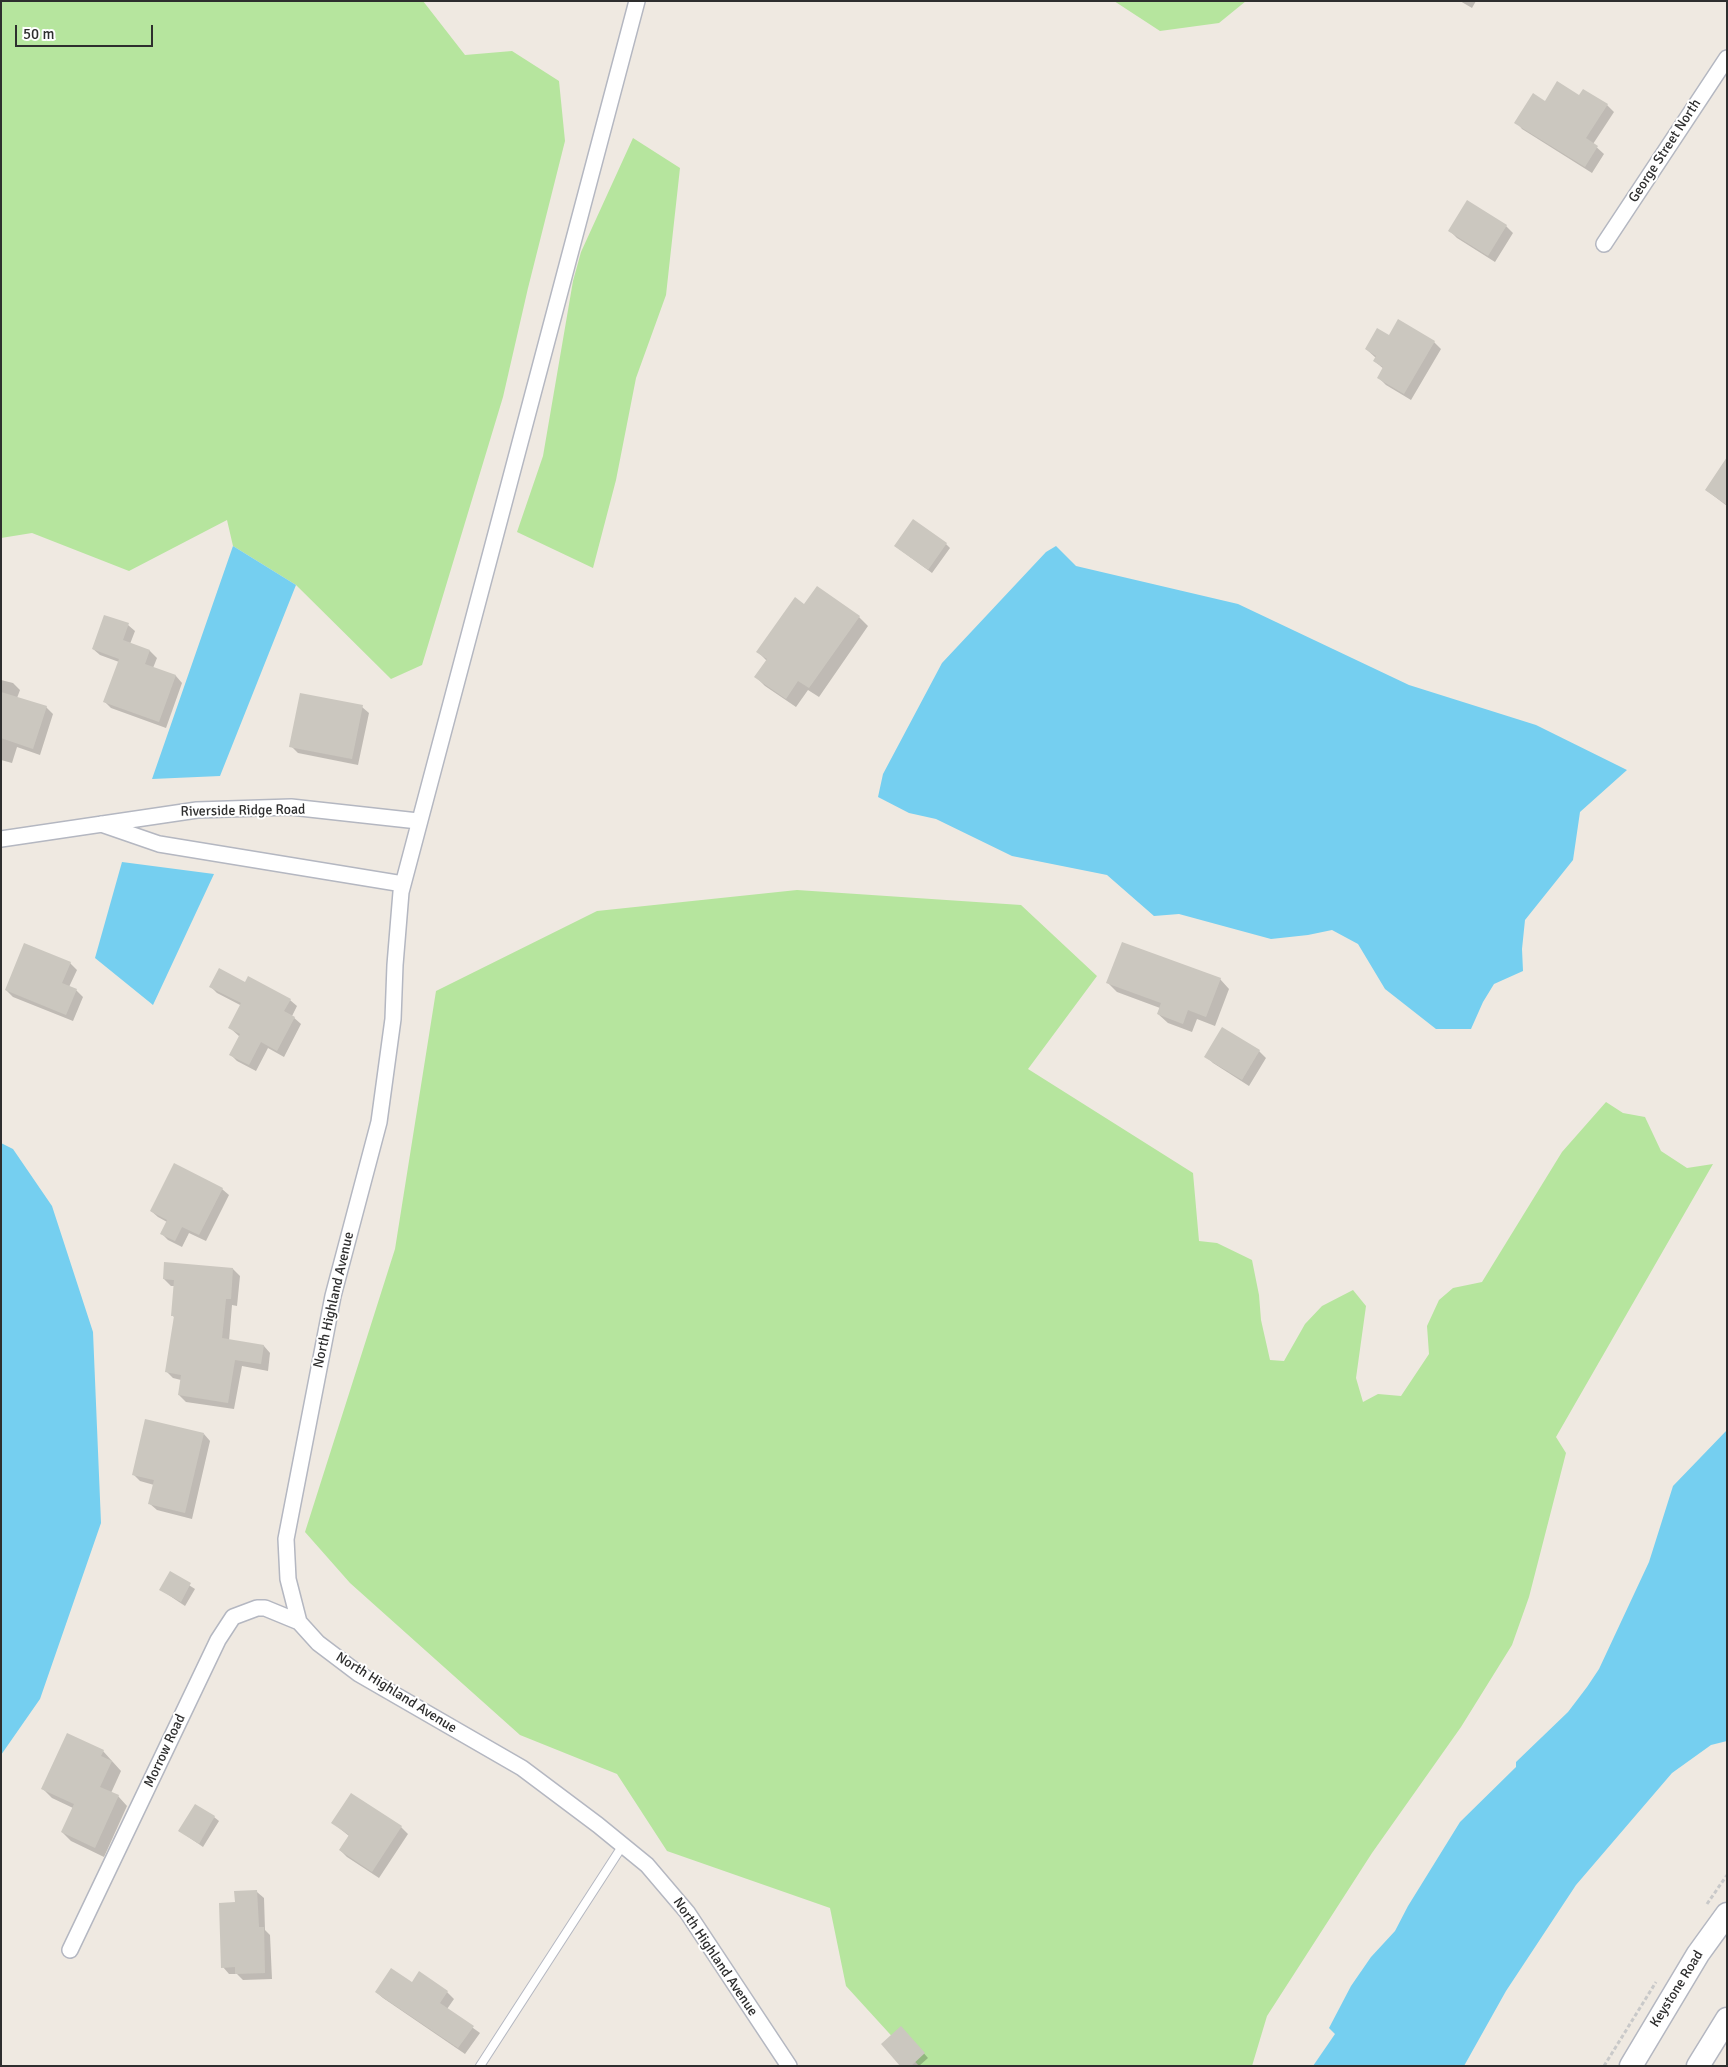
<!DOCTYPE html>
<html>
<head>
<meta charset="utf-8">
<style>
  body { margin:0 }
  #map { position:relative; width:1728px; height:2067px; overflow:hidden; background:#efe9e1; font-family:Signika,sans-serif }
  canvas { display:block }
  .frame { position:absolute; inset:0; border:2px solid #2e2e2e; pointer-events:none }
  .scale { position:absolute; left:15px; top:25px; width:138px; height:22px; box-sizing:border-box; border:2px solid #2e2e2e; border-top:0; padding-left:6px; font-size:15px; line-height:18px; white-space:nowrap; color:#2e2e2e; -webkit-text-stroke:4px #fff; paint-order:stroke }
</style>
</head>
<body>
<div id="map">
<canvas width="1728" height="2067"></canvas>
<div class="frame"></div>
<div class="scale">50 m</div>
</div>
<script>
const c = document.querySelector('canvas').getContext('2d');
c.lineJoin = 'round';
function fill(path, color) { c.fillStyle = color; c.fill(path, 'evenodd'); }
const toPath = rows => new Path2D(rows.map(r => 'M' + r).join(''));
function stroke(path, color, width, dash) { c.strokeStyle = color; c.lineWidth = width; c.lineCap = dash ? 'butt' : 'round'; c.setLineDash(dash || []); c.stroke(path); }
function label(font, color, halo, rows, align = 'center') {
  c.font = font + ' Signika,sans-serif'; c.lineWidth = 4; c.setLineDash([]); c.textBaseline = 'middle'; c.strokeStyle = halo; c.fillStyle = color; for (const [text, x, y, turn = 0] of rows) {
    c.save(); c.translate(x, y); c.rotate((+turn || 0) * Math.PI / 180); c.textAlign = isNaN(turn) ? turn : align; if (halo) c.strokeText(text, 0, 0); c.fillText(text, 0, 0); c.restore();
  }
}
fill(toPath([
  [1,1,423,1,465,55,512,51,559,81,565,141,528,288,503,397,422,665,391,679,296,585,233,546,227,520,129,571,32,533,1,538],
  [1114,1,1246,1,1219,23,1160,31],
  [633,138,680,168,666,295,636,378,616,480,593,568,517,532,543,456,573,281,581,252],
  [797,890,1021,905,1097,976,1028,1069,1193,1173,1199,1241,1217,1243,1252,1260,1259,1295,1261,1320,1270,1360,1284,1361,1305,1324,1322,1306,1353,1290,1366,1306,1356,1378,1363,1402,1378,1394,1401,1396,1429,1354,1427,1326,1439,1300,1453,1288,1482,1282,1562,1152,1606,1102,1623,1113,1645,1117,1661,1151,1687,1168,1713,1164,1556,1437,1566,1453,1529,1597,1512,1645,1461,1727,1372,1853,1267,2016,1252,2066,919,2066,846,1986,830,1908,667,1851,617,1774,520,1735,350,1583,305,1532,395,1249,436,991,597,911]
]), '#b6e59e');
fill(toPath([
  [233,546,296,585,220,776,152,779],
  [1056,546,1076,566,1238,604,1409,685,1536,725,1627,770,1580,812,1573,860,1525,920,1522,949,1523,971,1494,984,1483,1002,1471,1029,1436,1029,1385,989,1358,944,1332,930,1308,935,1271,939,1179,914,1154,916,1107,875,1012,856,936,819,909,813,878,797,883,774,942,663,1046,552],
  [122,862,214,874,153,1005,95,958],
  [1,1143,13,1149,52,1206,93,1332,101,1523,40,1699,1,1755],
  [1727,1430,1727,1741,1711,1745,1672,1773,1576,1885,1506,1991,1464,2066,1313,2066,1335,2034,1329,2028,1351,1986,1371,1957,1395,1931,1408,1906,1460,1822,1516,1767,1516,1762,1568,1712,1587,1687,1599,1669,1649,1562,1673,1486]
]), '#75cff0');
fill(toPath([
  [1460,1,1476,1,1472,8],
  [1580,97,1607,105,1614,112,1593,144,1604,154,1592,173,1522,129,1516,122,1545,102],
  [1506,226,1513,233,1495,262,1457,238,1450,231],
  [1398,321,1434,342,1441,349,1411,400,1386,385,1379,378,1384,369,1374,361,1376,358,1366,349,1389,336],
  [1727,459,1727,506,1706,490],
  [946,544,950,548,932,573,895,546],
  [859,617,868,626,819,697,808,690,796,707,765,686,756,677,767,661,758,652],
  [128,625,135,631,130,644,150,651,157,658,153,668,176,676,182,683,166,728,111,708,104,701,119,662,100,655,93,649],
  [1,680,13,683,20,690,17,698,46,707,53,714,40,755,17,747,12,763,1,760],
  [362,707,369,713,358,765,298,753,291,746],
  [70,963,77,970,69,987,76,990,83,997,73,1021,13,997,6,990],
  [1220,979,1229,989,1215,1026,1197,1019,1192,1032,1168,1023,1158,1014,1160,1008,1117,992,1108,983],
  [210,986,290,1000,297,1006,292,1016,301,1024,284,1057,268,1048,256,1071,237,1061,230,1054,240,1037,230,1028,242,1006,217,993],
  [1259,1051,1266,1058,1249,1086,1213,1063,1206,1056],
  [222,1189,229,1195,206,1241,189,1233,182,1247,168,1240,161,1233,167,1222,158,1217,151,1211],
  [233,1269,240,1276,237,1306,232,1305,229,1341,264,1346,270,1353,268,1371,242,1366,234,1409,186,1402,179,1395,181,1380,173,1378,166,1371,175,1318,172,1315,175,1286,171,1286,164,1279],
  [204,1434,210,1441,192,1519,157,1510,150,1504,154,1485,140,1481,133,1474],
  [170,1573,195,1589,185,1606,161,1590],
  [103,1751,121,1771,111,1793,118,1796,127,1806,104,1857,71,1841,62,1832,73,1808,52,1798,43,1789],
  [352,1795,401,1827,408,1834,379,1878,347,1857,340,1850,349,1836,333,1823],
  [214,1817,219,1821,203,1847,180,1831],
  [257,1892,264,1898,265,1930,270,1935,272,1979,243,1980,237,1974,229,1974,223,1967,236,1903],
  [412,1983,447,1992,454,1999,447,2009,480,2033,465,2054,383,1998,376,1992],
  [905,2032,928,2058,919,2066,902,2066]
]), '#0003');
fill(toPath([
  [1557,81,1579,95,1583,89,1608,104,1586,138,1598,146,1585,167,1514,123,1533,93,1545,101],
  [1467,200,1507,225,1488,256,1448,231],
  [1398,319,1435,341,1404,394,1377,378,1383,367,1373,361,1376,356,1365,349,1377,328,1389,335],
  [1727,457,1727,505,1705,490],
  [913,519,947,543,928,570,894,546],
  [817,586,860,616,809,688,798,681,786,699,754,677,767,659,756,652,795,597,804,604],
  [104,615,129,623,123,640,150,650,145,664,176,675,159,722,103,702,119,659,92,649],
  [1,692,47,706,33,749,1,738],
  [300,693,363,705,352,759,289,747],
  [1122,942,1221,978,1206,1017,1188,1010,1183,1024,1157,1014,1161,1003,1106,983],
  [24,943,71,962,62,983,77,989,66,1015,5,990],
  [219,968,245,982,248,976,291,999,284,1011,295,1017,277,1051,261,1042,249,1065,229,1055,240,1034,228,1028,241,1003,209,987],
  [1222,1027,1260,1050,1242,1080,1204,1057],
  [174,1163,223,1188,199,1235,182,1227,175,1241,160,1234,167,1220,150,1211],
  [164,1262,233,1268,231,1299,226,1299,222,1338,264,1345,261,1364,235,1360,228,1403,178,1395,181,1375,165,1372,174,1316,171,1316,174,1280,163,1279],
  [145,1419,204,1433,185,1513,148,1504,154,1480,132,1475],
  [170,1571,191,1583,181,1602,159,1590],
  [67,1733,104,1750,101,1756,112,1761,100,1787,119,1795,95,1848,61,1832,74,1804,41,1789],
  [351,1793,402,1826,372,1872,339,1850,349,1835,331,1823],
  [195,1804,215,1816,199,1844,178,1831],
  [257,1890,259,1927,264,1927,265,1973,235,1974,235,1967,221,1968,219,1903,235,1902,234,1891],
  [391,1968,412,1982,419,1971,448,1991,440,2003,474,2026,458,2048,375,1992],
  [901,2026,925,2053,911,2066,900,2066,881,2044]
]), '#cbc7bf');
const lane = toPath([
  [480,2066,623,1845]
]);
const street = toPath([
  [637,1,401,892,395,965,393,1019,379,1122,333,1296,286,1539,288,1579,299,1622,318,1643,359,1674,522,1768,598,1825,647,1865,687,1912,789,2066],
  [1604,244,1727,58],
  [101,824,159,844,403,884],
  [1,839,197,810,291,807,418,821],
  [70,1950,218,1640,233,1617,257,1608,265,1608,299,1622]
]);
const secondary = toPath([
  [1631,2066,1698,1954,1727,1914],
  [1698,2066,1727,2019]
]);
stroke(lane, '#b4b7c1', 10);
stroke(street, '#b4b7c1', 18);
stroke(secondary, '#b4b7c1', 25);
stroke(toPath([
  [1707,1904,1727,1875],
  [1604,2066,1656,1982]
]), '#c9c9c9', 3, [4, 2.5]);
stroke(lane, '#fff', 8);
stroke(street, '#fff', 15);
stroke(secondary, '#fff', 22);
label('14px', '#2e2e2e', '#fff', [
  ["George Street North",1665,151,-57],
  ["Riverside Ridge Road",243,811,-1],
  ["North Highland Avenue",334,1300,-77],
  ["North Highland Avenue",396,1693,32],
  ["Morrow Road",165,1751,-65],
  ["North Highland Avenue",715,1957,56],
  ["Keystone Road",1677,1989,-58]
]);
</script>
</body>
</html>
